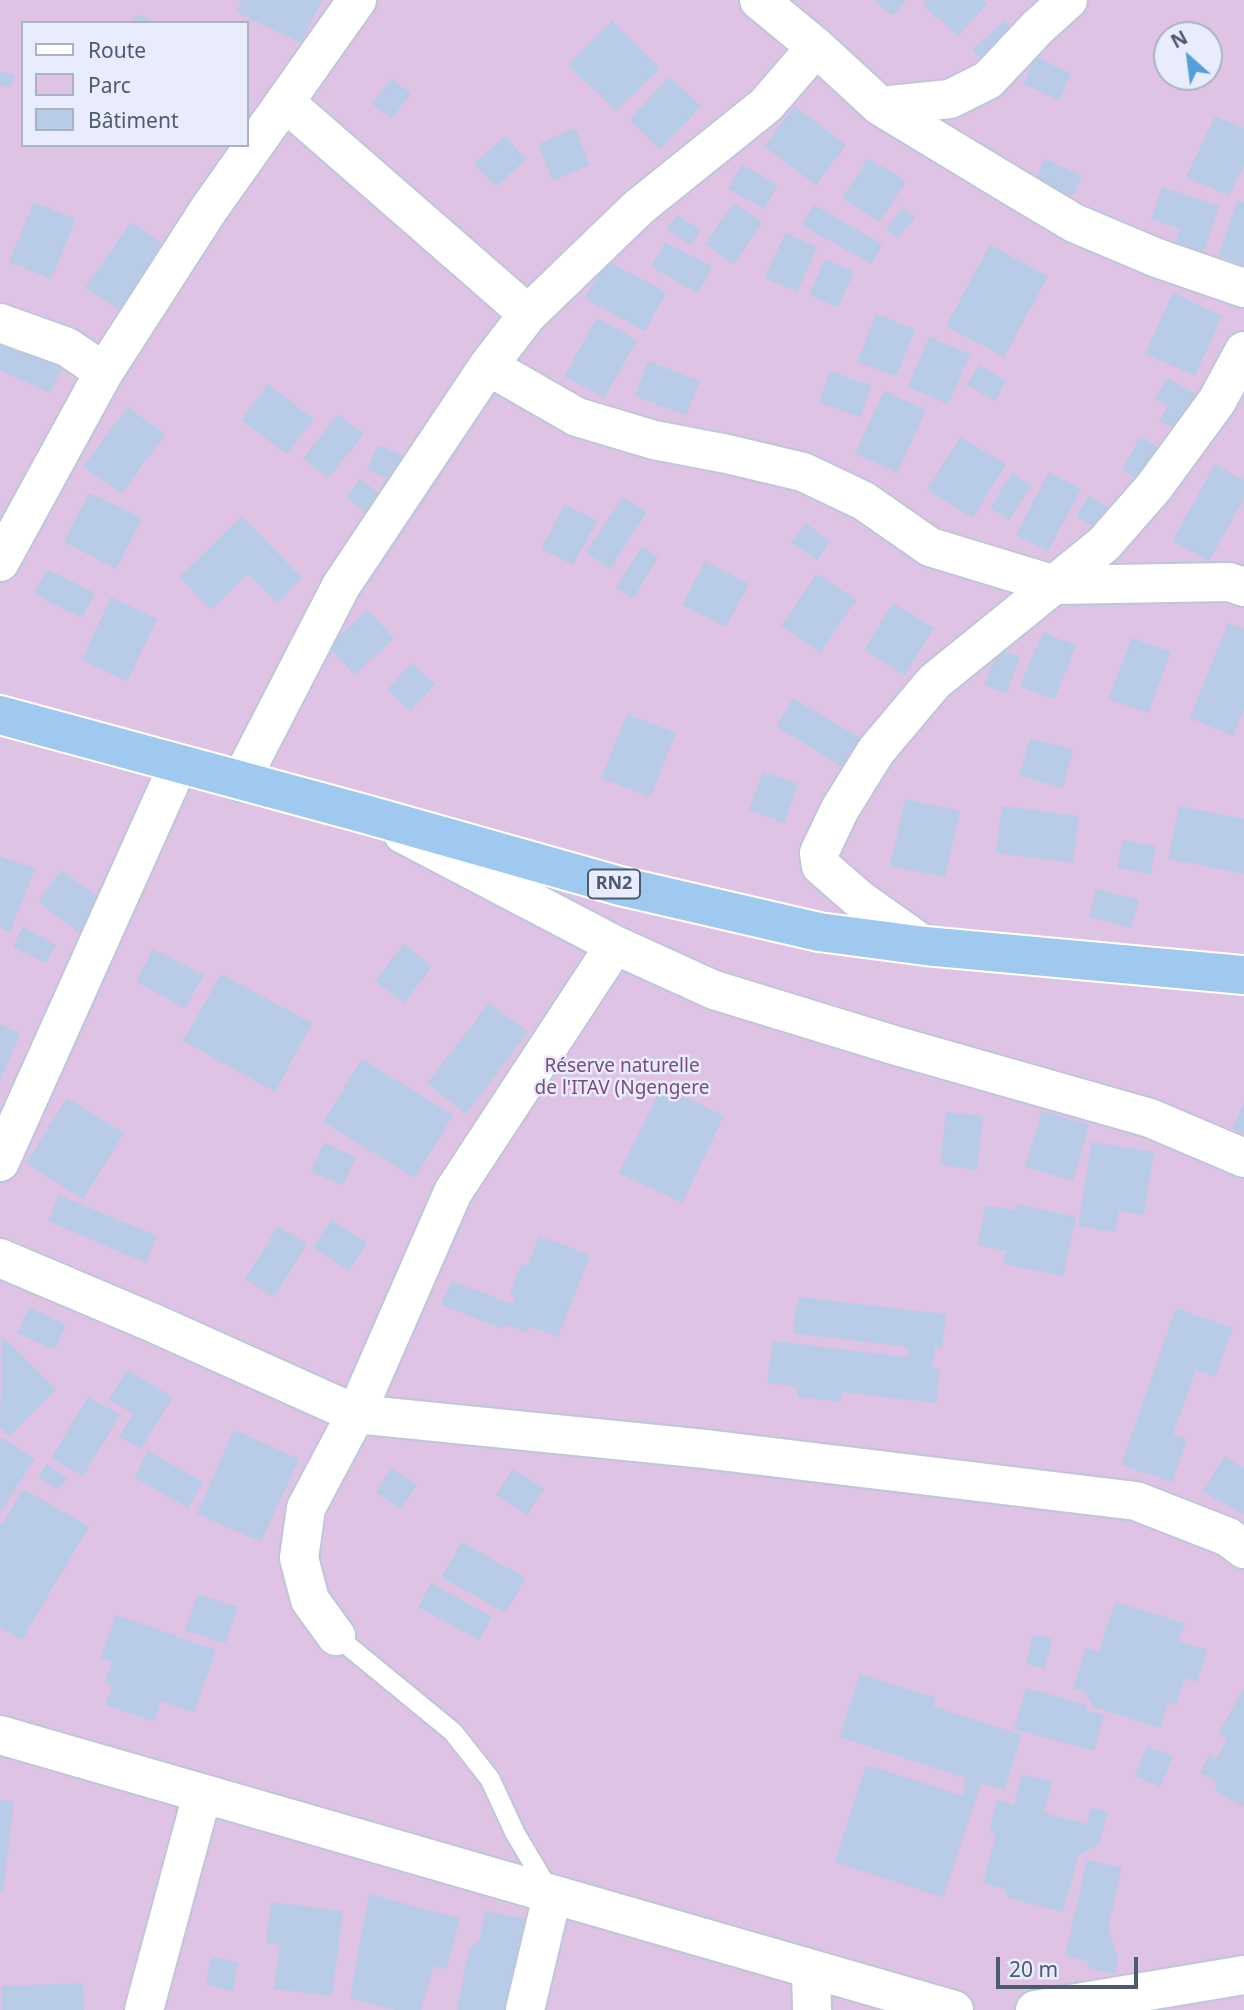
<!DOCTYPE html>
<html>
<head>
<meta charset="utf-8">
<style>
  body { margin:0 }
  #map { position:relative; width:1244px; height:2010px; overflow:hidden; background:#e3e7fa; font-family:"Noto Sans",sans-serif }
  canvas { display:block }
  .legend { position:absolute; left:21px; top:21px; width:228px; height:126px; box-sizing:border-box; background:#e9ecfd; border:2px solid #aab2c4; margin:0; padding:9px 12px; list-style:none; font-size:21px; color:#4c5b6f }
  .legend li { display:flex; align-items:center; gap:14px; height:35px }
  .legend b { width:35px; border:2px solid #aab2c4 }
  .north { position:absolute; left:1153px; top:21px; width:70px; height:70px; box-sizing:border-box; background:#e9ecfd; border:2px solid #aab2c4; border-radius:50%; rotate:332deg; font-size:19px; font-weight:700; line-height:28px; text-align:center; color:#4c5b6f }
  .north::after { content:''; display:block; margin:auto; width:24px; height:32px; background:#539fd8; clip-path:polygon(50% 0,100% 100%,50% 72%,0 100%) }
  .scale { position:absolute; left:996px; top:1957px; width:142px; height:32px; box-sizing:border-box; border:4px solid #4c5b6f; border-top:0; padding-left:9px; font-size:21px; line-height:24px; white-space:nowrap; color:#4c5b6f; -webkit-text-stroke:5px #e9ecfd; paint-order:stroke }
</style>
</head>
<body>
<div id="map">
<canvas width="1244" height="2010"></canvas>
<ul class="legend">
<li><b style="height:9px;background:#fff"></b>Route</li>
<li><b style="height:19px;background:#dfc3e5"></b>Parc</li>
<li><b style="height:19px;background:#b8cbe7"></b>Bâtiment</li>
</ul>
<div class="north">N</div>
<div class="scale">20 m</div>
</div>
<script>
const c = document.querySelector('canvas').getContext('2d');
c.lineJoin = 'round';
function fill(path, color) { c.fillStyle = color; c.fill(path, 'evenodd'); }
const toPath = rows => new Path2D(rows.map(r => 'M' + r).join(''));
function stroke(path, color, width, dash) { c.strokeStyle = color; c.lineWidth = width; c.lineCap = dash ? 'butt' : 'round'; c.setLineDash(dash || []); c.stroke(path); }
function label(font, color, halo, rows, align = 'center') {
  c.font = font + ' "Noto Sans",sans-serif'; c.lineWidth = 5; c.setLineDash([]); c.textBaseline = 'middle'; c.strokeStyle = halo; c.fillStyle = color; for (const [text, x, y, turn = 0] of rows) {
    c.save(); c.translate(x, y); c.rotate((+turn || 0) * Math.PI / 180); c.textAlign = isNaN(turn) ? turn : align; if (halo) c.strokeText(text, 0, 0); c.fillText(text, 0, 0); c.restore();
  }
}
fill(toPath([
  [0,0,1244,0,1244,2010,0,2010],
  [23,23,247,23,247,145,23,145],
  [1167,35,1209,35,1209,77,1167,77]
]), '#dfc3e5');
fill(toPath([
  [242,0,322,0,301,43,236,12],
  [874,0,906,0,893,16],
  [928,0,982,0,987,4,958,36,923,5],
  [137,14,158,23,133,23],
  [1005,20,1020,36,988,66,972,50],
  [612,21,660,68,616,111,568,65],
  [1036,57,1071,74,1059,100,1023,84],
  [0,72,14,74,12,87,0,85],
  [669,77,701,106,660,149,629,120],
  [391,79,411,93,392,118,372,104],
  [795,106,846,145,816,185,764,146],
  [1215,116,1244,129,1244,165,1229,196,1186,177],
  [575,128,590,165,553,181,538,144],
  [505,136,526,159,496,187,474,164],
  [868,158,906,181,879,222,842,198],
  [1045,159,1082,176,1073,196,1035,180],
  [742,165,778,185,764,209,728,189],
  [1162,187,1219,206,1203,253,1175,244,1180,229,1151,219],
  [1237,201,1244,203,1244,265,1218,256],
  [34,202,76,219,51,279,9,262],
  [734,203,762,222,734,264,705,244],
  [814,205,882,244,871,264,802,225],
  [903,207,915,217,898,238,886,229],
  [677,215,701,230,691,245,667,229],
  [131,222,173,251,128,316,85,288],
  [786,233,817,247,797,292,764,278],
  [665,242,712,267,697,293,651,267],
  [990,245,1048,276,1004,357,946,326],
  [825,259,854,272,838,307,809,295],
  [607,261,666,292,645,331,585,299],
  [1173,293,1222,316,1195,376,1145,354],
  [876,314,915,329,896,376,857,362],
  [597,318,637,340,604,398,564,376],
  [929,337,970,354,948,404,908,387],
  [0,340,64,364,50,393,0,370],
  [648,361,700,381,686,415,635,396],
  [979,365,1006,381,995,401,967,385],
  [830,371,871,386,860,417,819,402],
  [1167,378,1198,395,1178,431,1159,421,1168,406,1155,399],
  [268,384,314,419,287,454,241,420],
  [884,391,926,410,897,473,855,453],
  [127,407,165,434,122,494,83,467],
  [338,414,364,434,328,478,303,459],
  [960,437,1006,464,973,518,927,490],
  [1140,437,1162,449,1144,483,1122,470],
  [378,445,409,458,398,483,367,469],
  [1215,464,1244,480,1244,499,1209,561,1172,541],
  [1049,472,1081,489,1048,551,1016,535],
  [1012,473,1031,485,1009,520,990,508],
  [360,479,385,498,371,517,346,497],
  [89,493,142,518,116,569,64,542],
  [1088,496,1116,511,1105,533,1076,517],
  [623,497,647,512,610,569,586,553],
  [565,505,597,521,573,565,541,549],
  [242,517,302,578,277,603,248,574,211,610,179,577],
  [805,523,830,541,817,560,791,543],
  [642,546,658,557,633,599,616,588],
  [705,561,749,584,726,627,682,605],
  [47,569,95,593,82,618,34,594],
  [817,574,856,600,820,653,781,626],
  [111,597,157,619,127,682,82,660],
  [893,603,934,628,905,675,864,650],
  [367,610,394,638,355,675,328,647],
  [1228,623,1244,629,1244,709,1233,736,1190,718],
  [1043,632,1076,646,1054,700,1020,686],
  [1132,638,1171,652,1148,713,1108,699],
  [998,649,1020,657,1006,694,984,685],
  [411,663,435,684,411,711,387,690],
  [793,698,860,738,842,767,776,726],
  [627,714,676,733,650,797,601,778],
  [1030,738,1073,750,1063,788,1019,776],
  [763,772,798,784,784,823,749,810],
  [905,799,960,811,945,877,890,866],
  [1002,806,1079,816,1073,863,996,853],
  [1179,806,1244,819,1244,874,1168,859],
  [1123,840,1156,846,1151,874,1117,868],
  [0,856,35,869,10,932,0,928],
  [61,870,105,902,81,934,38,902],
  [1096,889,1139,900,1131,928,1089,917],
  [23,927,56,945,46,963,13,947],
  [404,944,432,966,404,1003,375,981],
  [153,949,204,975,185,1008,136,982],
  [221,974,312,1023,275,1092,183,1041],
  [489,1003,528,1032,466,1114,427,1083],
  [0,1025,20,1033,0,1081],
  [362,1059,453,1115,415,1178,323,1122],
  [662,1086,724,1116,682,1203,619,1173],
  [67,1098,124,1133,83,1199,26,1163],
  [1244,1103,1244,1134,1232,1129],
  [1042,1111,1089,1125,1073,1181,1025,1167],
  [946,1112,983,1116,977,1170,940,1165],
  [1092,1142,1154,1152,1144,1215,1119,1211,1115,1232,1078,1226],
  [324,1143,356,1157,343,1186,311,1171],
  [59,1195,157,1236,146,1263,48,1221],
  [1017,1204,1076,1217,1063,1276,1003,1264,1006,1251,977,1245,986,1205,1015,1210],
  [331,1220,367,1243,349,1271,313,1247],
  [278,1226,307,1244,274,1297,245,1279],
  [539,1236,590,1255,558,1337,529,1326,527,1333,505,1324,503,1329,441,1305,451,1281,513,1304,516,1296,510,1294,521,1264,528,1266],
  [798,1297,946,1314,942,1348,935,1347,932,1368,940,1369,936,1403,842,1392,840,1402,797,1397,797,1387,767,1383,773,1341,907,1357,908,1347,793,1333],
  [30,1307,66,1325,54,1350,17,1333],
  [1176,1308,1233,1328,1215,1377,1196,1370,1173,1434,1187,1439,1172,1482,1121,1465],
  [2,1336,56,1390,10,1436,0,1427],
  [127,1370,173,1397,141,1449,119,1437,133,1414,109,1399],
  [88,1397,120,1415,83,1476,51,1458],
  [234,1430,299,1459,261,1542,197,1514],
  [0,1437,35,1459,0,1512],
  [148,1451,203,1482,188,1508,134,1477],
  [1224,1456,1244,1468,1244,1514,1203,1492],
  [47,1464,67,1478,58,1490,38,1477],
  [392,1468,417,1485,400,1509,376,1492],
  [513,1469,544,1488,527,1515,496,1495],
  [23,1489,89,1526,22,1640,0,1627,0,1524,2,1525],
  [462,1542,526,1578,505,1613,441,1577],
  [431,1583,492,1617,479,1640,418,1607],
  [198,1594,238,1607,225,1644,185,1630],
  [1115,1602,1185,1623,1179,1641,1207,1650,1197,1682,1185,1678,1176,1705,1168,1702,1160,1728,1093,1707,1086,1693,1073,1689,1086,1648,1099,1652],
  [116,1615,216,1650,194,1712,161,1701,154,1722,105,1705,113,1685,105,1682,112,1662,101,1658],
  [1033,1634,1052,1639,1045,1669,1026,1664],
  [860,1674,936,1698,933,1706,1022,1735,1004,1790,981,1783,943,1897,835,1862,866,1765,964,1796,965,1778,839,1737],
  [1026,1688,1087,1705,1086,1710,1104,1715,1094,1751,1014,1729],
  [1244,1688,1244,1806,1242,1806,1217,1792,1214,1780,1200,1773,1209,1755,1216,1760,1227,1739,1218,1734],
  [1147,1746,1173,1756,1160,1787,1135,1776],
  [1022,1774,1052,1781,1044,1813,1087,1824,1091,1808,1108,1812,1099,1844,1078,1856,1063,1912,1009,1898,1004,1889,983,1883,996,1834,989,1832,997,1800,1014,1805],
  [0,1800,14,1801,3,1891,0,1891],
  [1087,1860,1122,1868,1108,1928,1118,1960,1115,1974,1088,1968,1089,1961,1065,1956],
  [369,1894,460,1918,446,1969,434,1966,421,2010,395,2010,350,1998],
  [271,1902,343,1911,332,1996,274,1989,280,1945,266,1943],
  [485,1911,530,1920,513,2010,457,2010,469,1948,479,1941],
  [211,1957,238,1962,233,1991,206,1985],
  [83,1983,84,2010,1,2010,1,1986]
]), '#b8cbe7');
const lane = toPath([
  [336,1636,453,1732,490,1779,515,1833,550,1892]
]);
const street = toPath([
  [759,0,816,47,880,106,1012,186,1074,223,1157,258,1244,288],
  [286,103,528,314],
  [880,106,950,99,988,80,1038,27,1068,0],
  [0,323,67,347,104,372],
  [488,366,577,417,654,440,727,454,803,472,864,501,930,547,1055,585,1229,582,1244,587],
  [0,562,104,372,209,209,357,0],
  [240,782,341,586,488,366,528,314,639,207,766,105,816,47],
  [403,834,615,945,714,990,897,1046,1150,1118,1244,1158],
  [925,946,860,900,821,866,819,853,840,809,876,751,934,682,1104,544,1154,487,1217,401,1244,351],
  [0,1162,179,763],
  [0,1258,151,1322,356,1414,705,1449,1136,1501,1228,1537,1244,1549],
  [336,1636,310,1600,299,1558,306,1508,356,1414,453,1192,615,945],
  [0,1735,954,2010],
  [811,1969,812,2010],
  [144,2010,202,1795],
  [525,2010,552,1896],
  [1035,2010,1244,1975]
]);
const highway = toPath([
  [0,715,365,814,620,886,819,932,925,946,1244,975]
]);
stroke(lane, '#bec6da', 23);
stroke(street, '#bec6da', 42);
stroke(highway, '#fff', 42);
stroke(lane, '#fff', 19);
stroke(street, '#fff', 38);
stroke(highway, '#9fc9ee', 38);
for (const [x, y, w] of [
  [614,884,52]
]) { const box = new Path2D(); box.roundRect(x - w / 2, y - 14.5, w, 29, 5); c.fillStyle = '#e9ecfd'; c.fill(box); stroke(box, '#4c5b6f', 2); }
label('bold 18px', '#4c5b6f', null, [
  ["RN2",614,884]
]);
label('19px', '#7a4b7f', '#e9ecfd', [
  ["Réserve naturelle",622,1067],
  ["de l'ITAV (Ngengere",622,1089]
]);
</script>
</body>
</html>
